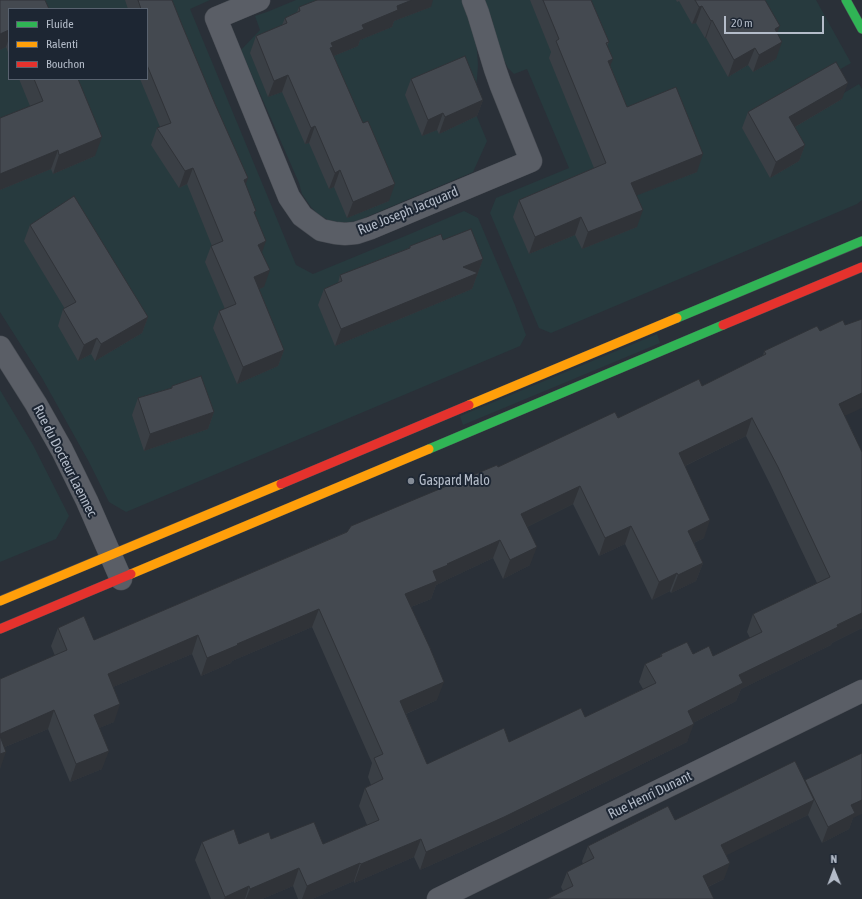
<!DOCTYPE html>
<html>
<head>
<meta charset="utf-8">
<style>
  body { margin:0 }
  #map { position:relative; width:862px; height:899px; overflow:hidden; background:#2a3038; font-family:"Asap Condensed",sans-serif }
  canvas { display:block }
  .legend { position:absolute; left:8px; top:8px; width:140px; height:72px; box-sizing:border-box; background:#1d2633; border:1px solid #59626f; margin:0; padding:5px 7px; list-style:none; font-size:12px; color:#b4bcc9 }
  .legend li { display:flex; align-items:center; gap:8px; height:20px }
  .legend b { width:20px; border:1px solid #59626f }
  .north { position:absolute; left:814px; top:851px; width:40px; height:40px; -webkit-text-stroke:3px #1d2633; paint-order:stroke; rotate:359deg; font-size:11px; font-weight:700; line-height:16px; text-align:center; color:#b4bcc9 }
  .north::after { content:''; display:block; margin:auto; width:14px; height:18px; background:#b4bcc9; clip-path:polygon(50% 0,100% 100%,50% 72%,0 100%) }
  .scale { position:absolute; left:724px; top:16px; width:100px; height:18px; box-sizing:border-box; border:2px solid #b4bcc9; border-top:0; padding-left:5px; font-size:12px; line-height:14px; white-space:nowrap; color:#b4bcc9; -webkit-text-stroke:3px #1d2633; paint-order:stroke }
</style>
</head>
<body>
<div id="map">
<canvas width="862" height="899"></canvas>
<ul class="legend">
<li><b style="height:5px;background:#30b455"></b>Fluide</li>
<li><b style="height:5px;background:#ff9f0a"></b>Ralenti</li>
<li><b style="height:5px;background:#e5322d"></b>Bouchon</li>
</ul>
<div class="north">N</div>
<div class="scale">20 m</div>
</div>
<script>
const c = document.querySelector('canvas').getContext('2d');
c.lineJoin = 'round';
function fill(path, color) { c.fillStyle = color; c.fill(path, 'evenodd'); }
const toPath = rows => new Path2D(rows.map(r => 'M' + r).join(''));
function stroke(path, color, width, dash) { c.strokeStyle = color; c.lineWidth = width; c.lineCap = dash ? 'butt' : 'round'; c.setLineDash(dash || []); c.stroke(path); }
function label(font, color, halo, rows, align = 'center') {
  c.font = font + ' "Asap Condensed",sans-serif'; c.lineWidth = 4; c.setLineDash([]); c.textBaseline = 'middle'; c.strokeStyle = halo; c.fillStyle = color; for (const [text, x, y, turn = 0] of rows) {
    c.save(); c.translate(x, y); c.rotate((+turn || 0) * Math.PI / 180); c.textAlign = isNaN(turn) ? turn : align; if (halo) c.strokeText(text, 0, 0); c.fillText(text, 0, 0); c.restore();
  }
}
fill(toPath([
  [0,0,210,0,190,9,296,265,313,274,410,234,464,211,478,218,515,305,526,335,520,346,126,512,109,502,89,462,42,378,0,312],
  [9,9,147,9,147,79,9,79],
  [296,0,462,0,473,25,476,37,478,65,477,79,475,89,467,93,487,141,473,172,357,221,343,223,328,220,317,213,311,207,302,194,299,183,241,50,260,30,255,16,267,12],
  [484,0,816,0,851,63,818,82,829,102,859,84,862,89,862,200,857,204,791,232,551,333,539,328,490,213,496,198,569,168,527,69,514,74,508,68,498,48,492,19],
  [657,334,660,343,463,425,460,416],
  [0,390,33,445,69,516,56,539,0,562]
]), '#273a3e');
const street = toPath([
  [259,0,216,18,289,197,302,216,321,230,335,233,345,234,356,233,371,228,531,161,501,86,495,69,478,13,473,0],
  [0,347,36,404,62,450,87,501,121,579],
  [438,899,862,691]
]);
const fast = toPath([
  [846,0,862,29],
  [677,318,862,241],
  [429,449,723,325]
]);
const slow = toPath([
  [469,405,677,318],
  [131,574,429,449],
  [0,601,281,484]
]);
const jam = toPath([
  [723,325,862,267],
  [281,484,469,405],
  [0,629,131,574]
]);
stroke(street, '#484c53', 23);
stroke(fast, '#484c53', 10);
stroke(slow, '#484c53', 10);
stroke(jam, '#484c53', 10);
stroke(street, '#5a5e66', 22);
stroke(fast, '#30b455', 9);
stroke(slow, '#ff9f0a', 9);
stroke(jam, '#e5322d', 9);
fill(toPath([
  [0,0,9,9,9,55,6,47,0,50],
  [125,0,172,0,182,25,215,104,248,178,245,184,255,215,262,253,264,287,259,289,284,350,278,366,237,384,213,328,219,311,225,309,205,262,211,246,212,246,187,184,179,188,151,145,157,128,160,127,140,79,147,79,147,9,128,9],
  [530,0,591,0,609,42,607,46,610,65,627,107,697,172,637,195,637,227,582,249,575,235,529,254,513,217,519,200,594,168,549,58,551,52],
  [676,0,765,0,777,33,776,59,753,72,748,65,728,77,706,38,705,38,696,23,692,24,679,1,677,2],
  [299,7,431,7,394,21,392,27,360,40,358,46,334,56,389,201,347,218,334,187,329,189,309,143,305,144,282,92,268,97,250,53,256,36,282,25,285,18,297,12],
  [19,79,78,79,95,156,53,174,51,169,0,190,0,118,30,106],
  [411,79,483,100,477,116,439,134,437,130,422,136,405,95],
  [842,99,795,127,805,145,799,161,770,178,742,128,748,112],
  [30,225,148,317,142,333,95,361,91,354,78,361,58,326,63,309,65,309,24,241],
  [443,240,483,259,472,289,335,346,318,305,324,289,338,283,340,275,409,248,410,246],
  [764,351,845,416,862,452,862,628,832,643,831,645,741,689,736,701,693,723,687,742,498,835,420,870,414,857,354,883,354,881,312,899,298,899,293,886,262,899,211,899,195,860,202,842,239,844,271,839,323,844,367,825,359,806,365,788,371,785,368,777,372,763,312,627,232,661,231,663,201,676,192,654,113,687,114,722,99,728,102,769,70,782,48,729,5,747,0,769,0,679,55,656,51,646,58,628,94,640,498,467,618,418,702,386,763,356],
  [746,436,771,486,817,583,753,614,747,632,750,638,713,656,693,654,661,654,660,657,645,664,639,682,643,689,585,717,509,742,427,764,406,714,437,700,411,607,431,599,436,585,441,583,442,582,493,558,503,579,530,565,527,527,573,504,599,556,625,544,652,600,670,591,671,593,696,581,703,563,694,543,704,538,685,466],
  [172,386,214,412,208,429,144,451,132,415,138,398,171,388],
  [805,780,853,818,849,829,822,843,808,815,726,855,724,879,708,887,563,891,561,887,567,872,583,864,582,861,588,846,805,781]
]), '#3a3f45');
fill(toPath([
  [412,0,433,0,431,7,394,21,392,27,360,40,358,46,329,58,331,43,397,6],
  [702,6,696,23,692,24,699,7],
  [712,20,706,38,705,38,711,21],
  [780,26,773,43,775,29],
  [9,30,9,38,6,47,0,50,0,34],
  [782,42,776,59,753,72,759,55],
  [755,48,748,65,728,77,734,60],
  [613,59,606,76,608,61],
  [288,75,282,92,268,97,274,81],
  [848,83,842,99,783,134,789,117],
  [483,100,477,116,439,134,445,117],
  [443,113,437,130,422,136,428,120],
  [315,126,309,143,305,144,311,128],
  [102,137,95,156,53,174,59,155],
  [805,145,799,161,770,178,776,162],
  [58,150,51,169,0,190,0,174],
  [703,154,697,172,625,200,631,183],
  [193,168,187,184,179,188,185,171],
  [340,170,334,187,329,189,335,173],
  [248,178,242,195,244,180],
  [395,184,389,201,347,218,353,202],
  [643,210,637,227,582,249,588,232],
  [581,217,575,235,529,254,535,237],
  [266,241,260,258,258,245],
  [483,259,472,289,335,346,341,329,463,267],
  [270,270,264,287,248,294,254,277],
  [148,317,142,333,95,361,101,344],
  [97,338,91,354,78,361,84,345],
  [284,350,278,366,237,384,243,367],
  [862,393,862,408,832,422,839,404],
  [214,412,208,429,144,451,150,434],
  [752,418,746,436,672,472,679,453],
  [580,486,573,504,515,533,521,514],
  [710,520,704,538,681,549,688,531],
  [631,526,625,544,599,556,605,538],
  [500,540,493,558,442,582,441,583,436,585,431,599,398,612,405,594,433,571,447,564],
  [537,547,530,565,503,579,510,560],
  [703,563,696,581,671,593,678,575],
  [677,573,670,591,652,600,659,582],
  [319,609,312,627,232,661,231,663,201,676,207,658,237,644],
  [862,613,862,628,832,643,831,645,741,689,736,701,681,729,688,711,739,675],
  [198,635,192,654,101,692,108,674],
  [444,682,437,700,394,719,400,701],
  [120,704,114,722,87,733,94,715],
  [54,710,48,729,0,749,0,734],
  [694,724,687,742,498,835,420,870,426,852],
  [109,751,102,769,70,782,76,764],
  [6,752,0,769,0,754],
  [814,800,808,815,715,861,721,845],
  [862,800,862,814,853,818,849,829,822,843,828,827,851,805],
  [421,839,414,857,354,883,361,864],
  [360,863,354,881,312,899,302,899,307,886],
  [730,863,724,879,697,892,703,876],
  [299,868,293,886,262,899,246,899,250,889],
  [249,886,245,899,224,899,225,897]
]), '#303338');
const building = toPath([
  [0,0,45,0,49,9,9,9,9,30,0,34,0,0],
  [138,0,172,0,182,25,215,104,248,178,244,180,256,211,254,212,266,241,258,245,270,270,254,277,284,350,243,367,219,311,236,304,211,246,223,241,193,168,185,171,157,128,171,123,147,65,147,9,141,9,138,0],
  [317,0,412,0,397,6,398,10,362,25,364,29,331,43,333,47,330,48,363,123,368,121,395,184,353,202,340,170,335,173,315,126,311,128,288,75,274,81,256,36,287,23,285,18,300,11,299,7,317,0],
  [543,0,591,0,609,42,606,43,613,59,608,61,627,107,676,87,703,154,631,183,643,210,588,232,581,217,535,237,519,200,606,163,556,41,559,39,543,0],
  [695,0,765,0,780,26,775,29,782,42,759,55,755,48,734,60,712,20,711,21,702,6,699,7,695,0],
  [465,56,483,100,445,117,443,113,428,120,411,79,465,56],
  [836,62,848,83,789,117,805,145,776,162,748,112,836,62],
  [34,79,78,79,102,137,59,155,58,150,0,174,0,118,43,101,34,79],
  [74,196,148,317,101,344,97,338,84,345,63,309,76,302,30,225,74,196],
  [471,229,483,259,463,267,478,273,341,329,324,289,342,281,340,275,410,248,410,246,441,234,443,240,471,229],
  [862,319,862,393,839,404,862,452,862,613,837,625,838,627,739,675,743,683,688,711,694,724,504,817,426,852,421,839,361,864,360,863,307,886,299,868,250,889,249,886,225,897,202,842,234,829,239,844,269,832,271,839,314,822,323,844,379,820,365,788,383,779,374,758,383,754,319,609,237,644,238,645,207,658,198,635,108,674,120,704,94,715,109,751,76,764,54,710,0,734,0,679,67,650,58,628,84,616,94,640,347,532,351,526,497,465,498,467,615,412,618,418,699,379,702,386,766,354,764,351,817,326,820,331,843,320,845,325,862,319],
  [752,418,778,467,830,577,753,614,762,632,713,656,709,646,693,654,687,642,661,654,662,656,645,664,656,683,585,717,581,708,509,742,504,728,427,764,400,701,444,682,430,648,405,594,437,581,433,571,448,565,447,564,500,540,510,560,537,547,521,514,580,486,605,538,631,526,659,582,677,573,678,575,703,563,688,531,710,520,679,453,752,418],
  [201,376,214,412,150,434,138,398,172,388,172,386,201,376],
  [0,736,6,752,0,754,0,736],
  [862,753,862,800,851,805,855,813,828,827,805,780,862,753],
  [795,761,814,800,721,845,730,863,703,876,714,899,547,899,573,886,567,872,594,858,588,846,668,806,675,820,795,761]
]);
fill(building, '#444950');
stroke(building, '#303338', 1);
for (const [x, y, r, color] of [
  [411,481,4,"#848b96"]
]) { const dot = new Path2D(); dot.arc(x, y, r, 0, 2 * Math.PI); c.fillStyle = color; c.fill(dot); stroke(dot, '#1d2633', 1.5); }
label('14px', '#b4bcc9', '#1d2633', [
  ["Rue Joseph Jacquard",408,211,-22],
  ["Rue du Docteur Laennec",65,461,63],
  ["Rue Henri Dunant",650,795,-26]
]);
label('14px', '#b4bcc9', '#1d2633', [
  ["Gaspard Malo",419,481]
], 'left');
</script>
</body>
</html>
